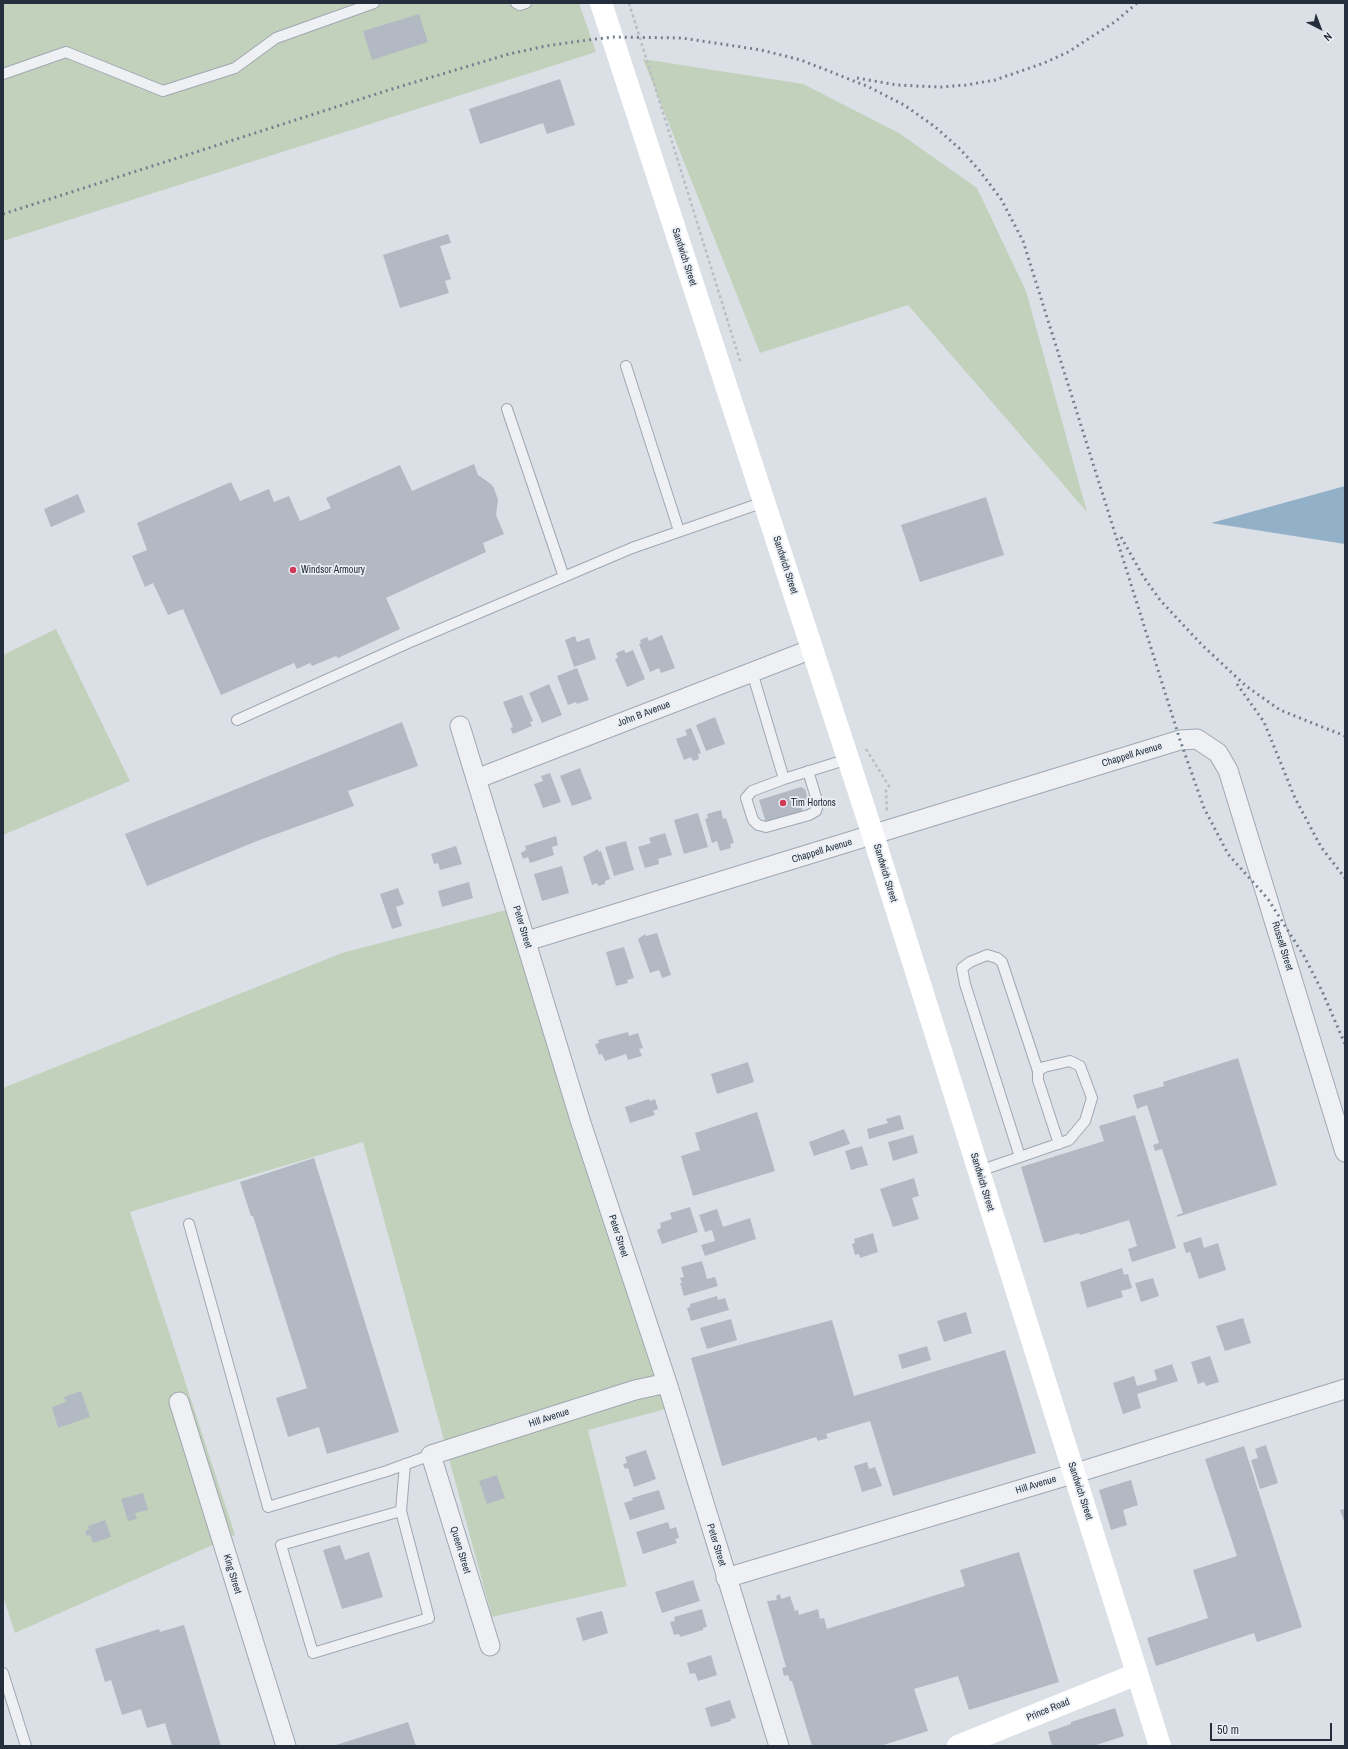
<!DOCTYPE html>
<html>
<head>
<meta charset="utf-8">
<style>
  body { margin:0 }
  #map { position:relative; width:1348px; height:1749px; overflow:hidden; background:#dbe0e6; font-family:"Archivo Narrow",sans-serif }
  canvas { display:block }
  .frame { position:absolute; inset:0; border:4px solid #242e3d; pointer-events:none }
  .north { position:absolute; left:1300px; top:8px; width:40px; height:40px; -webkit-text-stroke:3px #eaeff4; paint-order:stroke; rotate:138deg; font-size:11px; font-weight:700; line-height:16px; text-align:center; color:#242e3d }
  .north::after { content:''; display:block; margin:auto; width:14px; height:18px; background:#242e3d; clip-path:polygon(50% 0,100% 100%,50% 72%,0 100%) }
  .scale { position:absolute; left:1210px; top:1723px; width:122px; height:18px; box-sizing:border-box; border:2px solid #242e3d; border-top:0; padding-left:5px; font-size:12px; line-height:14px; white-space:nowrap; color:#242e3d; -webkit-text-stroke:3px #eaeff4; paint-order:stroke }
</style>
</head>
<body>
<div id="map">
<canvas width="1348" height="1749"></canvas>
<div class="frame"></div>
<div class="north">N</div>
<div class="scale">50 m</div>
</div>
<script>
const c = document.querySelector('canvas').getContext('2d');
c.lineJoin = 'round';
function fill(path, color) { c.fillStyle = color; c.fill(path, 'evenodd'); }
const toPath = rows => new Path2D(rows.map(r => 'M' + r).join(''));
function stroke(path, color, width, dash) { c.strokeStyle = color; c.lineWidth = width; c.lineCap = dash ? 'butt' : 'round'; c.setLineDash(dash || []); c.stroke(path); }
function label(font, color, halo, rows, align = 'center') {
  c.font = font + ' "Archivo Narrow",sans-serif'; c.lineWidth = 3.5; c.setLineDash([]); c.textBaseline = 'middle'; c.strokeStyle = halo; c.fillStyle = color; for (const [text, x, y, turn = 0] of rows) {
    c.save(); c.translate(x, y); c.rotate((+turn || 0) * Math.PI / 180); c.textAlign = isNaN(turn) ? turn : align; if (halo) c.strokeText(text, 0, 0); c.fillText(text, 0, 0); c.restore();
  }
}
fill(toPath([
  [3,3,579,3,596,52,3,241],
  [643,59,803,84,899,133,977,188,1026,291,1087,512,908,305,760,353],
  [56,629,130,781,3,835,3,655],
  [514,908,669,1408,588,1430,627,1586,492,1617,363,1142,130,1212,235,1535,15,1633,3,1596,3,1088,342,953]
]), '#c2d1bb');
fill(toPath([
  [1345,486,1345,544,1211,523]
]), '#93b0c9');
fill(toPath([
  [419,14,428,42,372,60,363,31],
  [560,79,575,125,547,134,543,123,480,144,469,109],
  [448,234,451,243,440,246,451,279,445,281,449,293,400,308,383,255],
  [474,464,478,475,491,484,494,488,498,500,496,515,504,534,483,543,486,552,386,598,400,629,338,658,336,656,312,666,310,663,297,669,294,663,221,695,183,609,168,615,153,583,145,587,132,556,147,550,137,523,231,482,240,501,269,489,274,502,289,496,300,521,331,508,326,498,400,465,412,491],
  [78,494,85,512,51,527,44,509],
  [986,497,1004,555,920,582,901,525],
  [662,635,675,668,661,673,659,668,650,672,639,644,641,643,640,640,647,637,649,641],
  [575,636,577,642,589,638,596,659,574,667,565,640],
  [624,650,626,653,633,650,645,679,627,687,615,659,618,658,616,653],
  [577,668,589,700,577,704,576,702,568,705,557,676],
  [549,684,562,715,542,723,529,693],
  [522,695,533,721,530,722,532,726,513,734,510,728,513,727,503,702],
  [715,717,725,744,706,751,696,725],
  [402,722,418,766,348,791,354,806,257,841,147,886,125,834],
  [691,728,701,753,698,754,699,759,693,761,691,757,684,760,676,739,687,735,685,730],
  [580,768,592,799,572,806,560,776],
  [550,773,561,802,543,808,534,784,543,781,541,776],
  [801,787,805,789,809,803,807,807,802,808,803,812,766,823,759,800],
  [721,810,723,819,726,818,734,843,730,844,731,848,720,851,717,841,712,843,705,819,708,818,707,814],
  [698,813,708,847,684,854,674,820],
  [665,833,672,855,658,859,659,864,645,868,638,847,651,843,649,838],
  [556,836,558,845,552,847,554,855,530,863,528,857,523,859,521,853,526,850,525,846],
  [626,841,634,870,614,876,605,847],
  [456,846,462,864,440,870,438,863,434,864,431,854],
  [598,849,599,852,601,851,610,879,605,881,605,884,598,886,597,883,592,885,583,857],
  [562,866,569,893,542,901,534,874],
  [469,882,473,898,442,907,438,891],
  [398,888,404,904,396,907,402,926,392,929,380,894],
  [657,933,671,975,662,978,659,970,650,973,638,939,645,934,646,936],
  [624,947,634,978,627,980,628,983,616,986,606,952],
  [628,1032,629,1036,638,1033,643,1048,639,1049,642,1056,628,1060,626,1054,605,1061,602,1054,599,1055,595,1044,599,1043,598,1040],
  [1238,1058,1277,1185,1177,1217,1177,1215,1183,1213,1162,1149,1155,1151,1153,1145,1159,1143,1147,1105,1137,1109,1133,1095,1164,1086,1163,1082],
  [748,1062,754,1082,717,1094,711,1074],
  [649,1099,650,1101,655,1099,658,1109,653,1111,655,1115,630,1123,625,1107],
  [757,1112,775,1171,693,1196,681,1156,700,1150,695,1133],
  [900,1115,904,1129,869,1139,867,1129,888,1123,886,1119],
  [1135,1115,1176,1248,1132,1262,1128,1249,1137,1246,1129,1220,1080,1235,1079,1233,1044,1243,1021,1167,1104,1141,1099,1126],
  [844,1129,850,1144,814,1156,809,1142],
  [913,1135,918,1153,893,1161,888,1142],
  [862,1146,868,1165,851,1170,845,1151],
  [314,1158,399,1432,327,1454,319,1427,288,1437,276,1398,307,1388,253,1216,251,1216,240,1182],
  [914,1178,919,1196,912,1198,919,1219,893,1227,880,1189],
  [690,1207,698,1232,662,1244,657,1230,661,1228,660,1223,672,1219,670,1213],
  [717,1209,723,1227,750,1218,756,1239,705,1256,701,1245,715,1241,712,1230,705,1232,699,1215],
  [873,1233,878,1252,860,1258,859,1254,855,1255,852,1244,855,1243,854,1239],
  [1201,1237,1204,1248,1218,1243,1226,1270,1199,1279,1190,1252,1186,1253,1183,1243],
  [702,1261,707,1279,715,1277,718,1286,684,1296,680,1283,682,1283,680,1278,684,1277,681,1267],
  [1122,1268,1124,1275,1128,1274,1132,1288,1121,1291,1123,1297,1087,1308,1080,1282],
  [1153,1278,1159,1296,1141,1302,1135,1283],
  [717,1296,718,1300,725,1298,729,1310,691,1321,687,1308,690,1307,690,1304],
  [966,1312,972,1333,944,1342,937,1321],
  [1243,1318,1251,1343,1225,1351,1216,1326],
  [731,1319,737,1340,707,1349,700,1328],
  [832,1320,854,1396,1005,1350,1036,1453,893,1496,870,1421,826,1434,828,1438,818,1441,816,1437,722,1466,691,1358],
  [927,1346,931,1360,902,1369,898,1355],
  [1210,1356,1219,1382,1206,1386,1204,1382,1198,1384,1191,1362],
  [1172,1364,1178,1381,1137,1394,1141,1408,1123,1414,1113,1383,1134,1376,1137,1386,1157,1380,1154,1370],
  [81,1391,90,1417,58,1428,52,1407,66,1402,64,1397],
  [1266,1445,1278,1483,1260,1489,1251,1460,1258,1458,1255,1449],
  [1244,1446,1302,1627,1257,1642,1254,1633,1156,1666,1147,1638,1208,1618,1193,1570,1237,1556,1205,1459],
  [646,1450,656,1479,634,1487,628,1468,625,1469,623,1464,627,1463,625,1457],
  [867,1462,869,1469,875,1467,882,1486,862,1492,854,1466],
  [497,1475,505,1498,487,1504,479,1481],
  [1131,1480,1138,1505,1123,1510,1127,1525,1111,1530,1099,1490],
  [659,1490,665,1509,630,1520,624,1503,633,1500,632,1498],
  [143,1493,148,1510,135,1513,137,1519,128,1521,121,1499],
  [1345,1509,1345,1524,1340,1510],
  [105,1520,111,1537,93,1543,90,1535,87,1536,85,1531,89,1530,88,1526],
  [668,1522,670,1529,676,1527,679,1538,675,1539,677,1543,643,1554,636,1532],
  [340,1545,345,1560,369,1552,383,1597,342,1609,323,1550],
  [1019,1552,1059,1682,969,1710,958,1676,914,1689,928,1731,880,1746,812,1746,792,1681,790,1681,788,1675,784,1676,782,1668,786,1667,767,1601,777,1600,776,1596,780,1594,781,1599,790,1596,795,1611,798,1610,799,1615,818,1609,820,1619,824,1618,827,1629,965,1586,960,1570],
  [693,1580,700,1601,662,1613,655,1592],
  [702,1609,707,1627,703,1628,703,1630,680,1637,679,1634,674,1635,670,1622,675,1621,674,1617],
  [602,1611,608,1633,583,1641,576,1618],
  [184,1625,221,1746,172,1746,165,1723,147,1728,141,1709,122,1715,111,1680,105,1682,95,1649,159,1629,160,1632],
  [711,1655,717,1675,698,1681,695,1673,690,1674,687,1663],
  [730,1700,736,1718,731,1719,731,1721,711,1727,705,1708],
  [1115,1708,1124,1736,1093,1746,1052,1746,1048,1732,1071,1724,1071,1722],
  [408,1722,416,1746,337,1746,336,1745]
]), '#b2b9c3');
const lane = toPath([
  [516,3,520,5,526,3],
  [3,74,66,52,163,91,235,68,276,38,374,3],
  [626,366,679,531],
  [507,409,564,577],
  [752,672,784,779,848,759],
  [237,720,408,643,632,548,764,502],
  [784,779,752,791,746,798,753,820,758,825,766,827,809,815,816,811,818,804,808,771],
  [1020,1157,965,984,962,968,970,962,987,955,997,958,1002,962,1038,1071],
  [979,1171,1020,1157,1069,1140,1085,1121,1092,1098,1080,1066,1070,1061,1044,1067,1038,1071,1038,1080,1059,1144],
  [189,1224,268,1507,387,1471,431,1455],
  [401,1511,429,1618,313,1653,281,1545,401,1511,405,1464],
  [3,1673,26,1746]
]);
const street = toPath([
  [460,726,581,1123,667,1383,779,1746],
  [476,779,812,649],
  [527,941,1180,740,1197,739,1218,753,1228,770,1345,1152],
  [179,1402,286,1746],
  [726,1578,1089,1469,1345,1389],
  [490,1646,431,1455,635,1390,667,1383]
]);
stroke(lane, '#a0a7b0', 12);
stroke(street, '#a0a7b0', 21);
stroke(toPath([
  [629,3,741,364],
  [866,749,889,786,886,790,887,812]
]), '#b9bec4', 2.5, [3, 3]);
stroke(lane, '#eef0f4', 10);
stroke(street, '#eef0f4', 19);
stroke(toPath([
  [601,3,873,835,1160,1746],
  [958,1746,1137,1674]
]), '#fff', 22);
stroke(toPath([
  [857,78,897,85,941,87,966,85,995,80,1044,63,1068,52,1116,21,1137,3],
  [3,214,392,89,509,54,546,46,580,41,612,37,682,38,761,50,801,60,869,87,904,105,934,126,959,148,979,170,1001,199,1023,241,1180,740,1204,808,1228,854,1268,899,1304,956,1322,991,1345,1044],
  [1121,537,1143,576,1160,600,1202,645,1246,686,1280,710,1345,736],
  [1237,684,1264,722,1295,798,1321,847,1345,878]
]), '#748090', 3, [2, 4]);
for (const [x, y, r, color] of [
  [293,570,4,"#d33856"],
  [783,803,4,"#d33856"]
]) { const dot = new Path2D(); dot.arc(x, y, r, 0, 2 * Math.PI); c.fillStyle = color; c.fill(dot); stroke(dot, '#eaeff4', 1.5); }
label('10px', '#242e3d', '#eaeff4', [
  ["Sandwich Street",684,257,72],
  ["Sandwich Street",785,565,72],
  ["John B Avenue",644,714,-21],
  ["Chappell Avenue",1132,755,-17],
  ["Chappell Avenue",822,851,-17],
  ["Sandwich Street",885,873,73],
  ["Peter Street",522,927,73],
  ["Russell Street",1282,946,73],
  ["Sandwich Street",982,1182,73],
  ["Peter Street",618,1236,72],
  ["Hill Avenue",549,1418,-18],
  ["Hill Avenue",1036,1485,-17],
  ["Sandwich Street",1080,1491,72],
  ["Peter Street",716,1545,73],
  ["Queen Street",460,1550,73],
  ["King Street",232,1574,73],
  ["Prince Road",1048,1710,-22]
]);
label('10px', '#242e3d', '#eaeff4', [
  ["Windsor Armoury",301,570],
  ["Tim Hortons",791,803]
], 'left');
</script>
</body>
</html>
